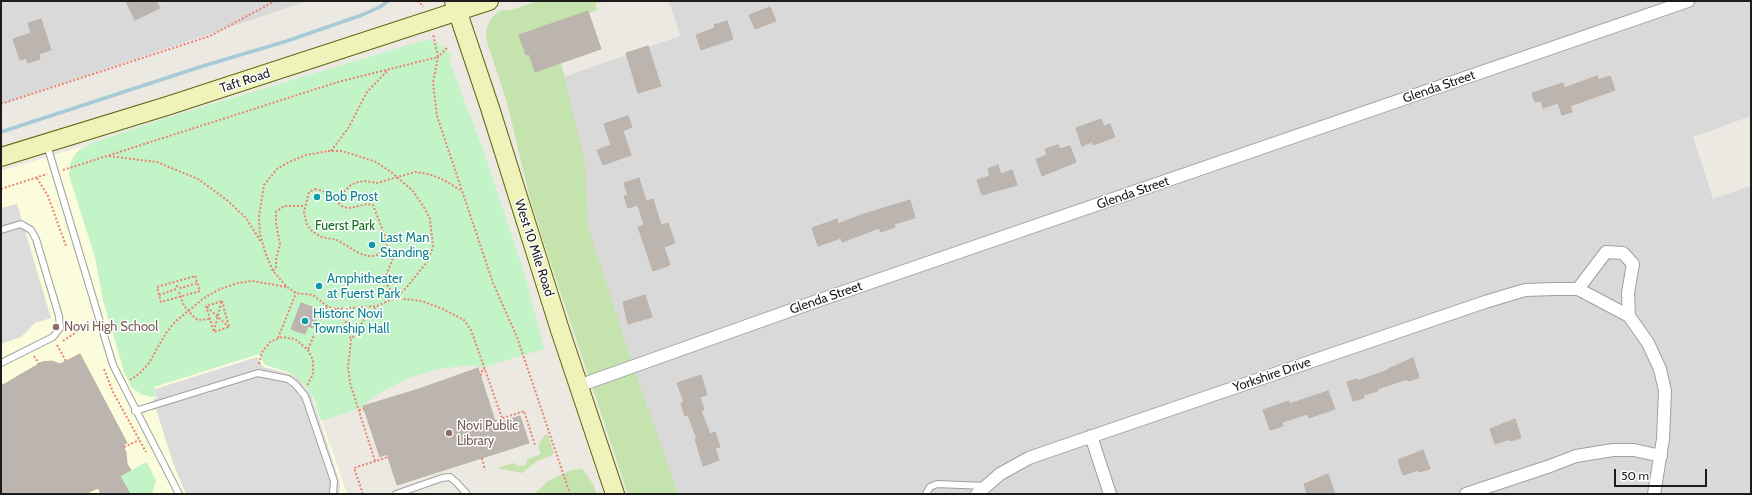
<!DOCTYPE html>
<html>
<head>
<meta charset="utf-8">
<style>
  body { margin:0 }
  #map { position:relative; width:1752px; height:495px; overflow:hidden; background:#ece9e2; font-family:Cabin,sans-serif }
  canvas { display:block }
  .frame { position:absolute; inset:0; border:2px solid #1c1c1c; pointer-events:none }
  .scale { position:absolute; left:1614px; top:469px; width:93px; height:18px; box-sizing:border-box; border:2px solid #1c1c1c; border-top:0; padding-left:5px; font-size:12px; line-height:14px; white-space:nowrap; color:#1c1c1c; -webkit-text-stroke:3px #fff; paint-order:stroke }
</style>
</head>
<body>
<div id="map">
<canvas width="1752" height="495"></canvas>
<div class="frame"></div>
<div class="scale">50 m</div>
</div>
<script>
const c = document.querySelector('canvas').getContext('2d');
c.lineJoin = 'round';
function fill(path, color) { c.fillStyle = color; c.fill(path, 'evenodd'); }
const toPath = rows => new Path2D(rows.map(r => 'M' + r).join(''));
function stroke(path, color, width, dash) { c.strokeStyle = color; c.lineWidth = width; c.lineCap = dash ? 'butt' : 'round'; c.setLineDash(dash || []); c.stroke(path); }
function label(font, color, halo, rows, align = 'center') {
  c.font = font + ' Cabin,sans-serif'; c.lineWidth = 3; c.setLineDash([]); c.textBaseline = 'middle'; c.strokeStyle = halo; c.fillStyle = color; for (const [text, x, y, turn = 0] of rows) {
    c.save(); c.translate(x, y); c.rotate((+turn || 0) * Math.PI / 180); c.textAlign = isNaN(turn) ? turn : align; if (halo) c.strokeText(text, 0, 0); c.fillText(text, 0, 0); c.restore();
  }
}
fill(toPath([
  [1,1,307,1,1,104],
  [669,1,1751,1,1751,116,1693,137,1713,199,1751,186,1751,494,654,494,519,93,680,36]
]), '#dad9d9');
fill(toPath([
  [90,144,82,147,72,158,69,169,69,175,95,257,103,300,131,387,141,394,151,397,156,396,154,387,259,354,265,365,288,372,297,377,303,383,313,396,347,494,1,494,1,171]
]), '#fbfcdc');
fill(toPath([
  [538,1,605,1,595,4,597,10,589,13,588,11,519,35,526,55,529,54,535,72,561,63,585,164,588,227,636,374,678,494,628,494,547,252,530,198,507,103,487,42,486,31,490,20,498,12,503,10,512,10],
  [548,434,554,454,536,462,522,473,497,468,514,463,518,466,525,465,528,459,541,454,538,446,544,436],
  [581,469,584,471,593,484,597,494,534,494,548,481,571,470]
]), '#c5e3ac');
fill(toPath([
  [425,40,437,42,444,47,452,56,449,60,484,152,525,275,544,349,480,368,479,366,461,366,434,370,409,378,376,395,364,404,364,407,321,421,313,396,303,383,288,372,265,365,259,354,154,387,156,396,151,397,141,394,131,387,124,372,103,300,95,257,69,175,70,164,77,152,90,144,163,119],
  [147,462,156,481,152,494,130,494,120,476]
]), '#c2f4c7');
fill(toPath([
  [17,204,51,318,35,323,21,337,1,344,1,208],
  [257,357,263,367,287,373,297,377,311,394,336,471,340,485,339,494,186,494,173,463,153,399,157,398,155,389]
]), '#dcdcdc');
stroke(toPath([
  [1,132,203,66,287,41,362,15,380,7,388,1]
]), '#a6cad7', 3.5);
const building = toPath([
  [126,1,156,1,160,8,135,20,126,1],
  [770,7,776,21,755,29,749,15,770,7],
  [588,11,601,49,535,72,529,54,526,55,519,35,588,11],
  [41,19,51,50,39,54,40,59,28,63,26,58,20,60,13,39,31,33,28,23,41,19],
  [727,21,733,39,701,50,696,35,715,28,714,25,727,21],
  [648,46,661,86,638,93,626,53,648,46],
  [1597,76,1598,80,1610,76,1615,90,1570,106,1572,112,1562,115,1558,103,1543,108,1541,101,1535,102,1532,93,1563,83,1564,88,1597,76],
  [628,116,632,127,623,131,631,155,603,165,597,150,611,145,604,124,628,116],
  [1101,119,1104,126,1110,124,1115,137,1093,145,1092,142,1082,146,1076,128,1101,119],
  [1058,145,1060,149,1070,146,1076,162,1042,176,1036,159,1047,155,1045,149,1058,145],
  [998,165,1001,174,1012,170,1017,185,982,195,977,180,990,176,988,169,998,165],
  [639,178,646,201,653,199,661,225,668,223,675,243,664,247,670,265,653,271,638,227,644,225,638,205,628,208,624,196,628,195,624,183,639,178],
  [910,200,915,218,894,224,895,227,881,232,879,228,842,242,841,238,818,246,812,228,837,219,838,224,861,215,910,200],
  [645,295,652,317,628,324,623,302,645,295],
  [301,303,315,308,312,315,317,317,313,328,308,326,305,334,291,329,301,303],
  [80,354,127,443,123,445,126,452,127,464,131,470,120,476,130,494,101,494,98,488,85,494,1,494,1,386,42,362,52,361,60,364,80,354],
  [1413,358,1419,378,1408,381,1407,379,1377,389,1378,391,1363,395,1364,398,1353,401,1347,382,1357,379,1358,381,1388,370,1388,369,1413,358],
  [478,368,496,424,520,416,529,443,397,485,387,454,380,457,363,406,419,389,478,368],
  [701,375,707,395,700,397,704,410,701,411,710,434,715,432,720,447,715,448,719,460,703,466,695,439,697,439,688,415,685,416,681,403,684,402,677,383,701,375],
  [1328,391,1335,409,1309,418,1308,414,1282,422,1283,426,1270,430,1263,410,1289,401,1289,404,1328,391],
  [1515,419,1521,438,1510,441,1510,439,1495,444,1490,429,1515,419],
  [1423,450,1430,469,1419,472,1418,470,1403,475,1398,460,1423,450],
  [1328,474,1335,494,1307,494,1304,484,1328,474]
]);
fill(building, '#bcb5af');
stroke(building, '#bdb1a6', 1);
const lane = toPath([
  [47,145,113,365,179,494],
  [1,230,21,224,31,230,36,239,59,316,60,328,53,337,1,363],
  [135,411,258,373,288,379,295,384,305,396,334,481,333,494],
  [396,494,442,478,450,477,457,483,466,493],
  [926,494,930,487,937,484,985,486]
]);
const street = toPath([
  [1578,289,1606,252,1623,253,1633,264,1628,293,1629,316],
  [578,386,817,301,1688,1],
  [1091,436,1110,494],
  [977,494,1000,474,1029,458,1046,452,1485,302,1525,290,1554,289,1578,289,1629,316,1648,343,1660,369,1665,391,1663,439,1654,494],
  [1466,494,1550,466,1576,456,1613,450,1634,450,1661,456]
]);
const secondary = toPath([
  [454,1,490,108,560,330,615,494],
  [1,157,167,106,489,1]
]);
stroke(lane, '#a0a0a0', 8);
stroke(street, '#a0a0a0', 14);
stroke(secondary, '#5c680e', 20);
stroke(toPath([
  [417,1,421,4,423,7],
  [447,48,438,57,433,83,437,116,493,283,517,337,570,494],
  [1,104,210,36,275,1],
  [328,151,341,151,355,155,376,162,391,172,413,191,425,209,430,219,433,247,427,262,406,288,395,298,377,306,335,309,327,306,313,295,296,293,287,287,273,271,265,252,260,234,259,216,264,185,277,169,289,162,306,155,328,151],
  [331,151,349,127,367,92,388,70],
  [109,156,157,162,198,179,228,201,246,218,261,242],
  [63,170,338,82,438,57,433,34],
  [37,178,48,196,66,246],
  [1,189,47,174],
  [315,189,326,192,343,207,351,208,367,204,373,205,385,236,386,245,382,252,375,256,367,256,359,253,337,240,321,237,312,231,307,225,304,212,309,192,315,189],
  [335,200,351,185,358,182,365,181,377,183,415,172,429,174,444,180,460,190],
  [386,245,392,251,393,258,386,276,386,283,395,298,422,301,443,309,464,320,471,330,502,418],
  [273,271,276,267,276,260,280,244,276,223,276,212,284,206,305,206],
  [195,276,200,291,161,302,157,287,195,276],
  [179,292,184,306,194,317,198,320,210,319],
  [159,295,176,289,177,286,181,288,197,283],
  [222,301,229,327,214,332,206,306,222,301],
  [207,307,229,327],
  [335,309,346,322,351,340],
  [214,331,221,303],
  [278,338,296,293],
  [63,341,90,323],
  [57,345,66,361],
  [308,349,327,306],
  [34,356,39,364],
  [259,364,262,352,270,342,282,337,295,339,308,350,313,360,313,374,307,386],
  [104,369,113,392,146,452],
  [480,375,482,374,482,370,485,369],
  [130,380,139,374,149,363,166,333,176,321,204,298,220,289,238,283,253,281,286,287],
  [359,410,364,409],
  [495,421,524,411,535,445],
  [124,447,139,440],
  [482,458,485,470],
  [375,461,350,383,348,367,351,340,365,318,376,307],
  [363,494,354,468,388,457]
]), '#ed8272', 2, [2, 2]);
stroke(lane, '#fff', 6);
stroke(street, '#fff', 12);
stroke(secondary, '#eff3b9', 18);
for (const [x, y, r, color] of [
  [317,197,4,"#0f9aa8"],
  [372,245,4,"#0f9aa8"],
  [319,286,4,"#0f9aa8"],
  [305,321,4,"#0f9aa8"],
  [56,327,4,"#8d6e63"],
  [449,433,4,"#8d6e63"]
]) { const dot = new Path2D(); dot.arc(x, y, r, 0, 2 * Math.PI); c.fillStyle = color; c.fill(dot); stroke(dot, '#fff', 1.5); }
label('13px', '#1c1c1c', '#fff', [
  ["Taft Road",245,81,-18],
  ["Glenda Street",1439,87,-19],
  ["Glenda Street",1133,193,-19],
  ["West 10 Mile Road",534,248,72],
  ["Glenda Street",826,298,-19],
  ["Yorkshire Drive",1272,375,-19]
]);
label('13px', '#0d838f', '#fff', [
  ["Bob Prost",325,197],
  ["Last Man",380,238],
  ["Standing",380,253],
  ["Amphitheater",327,279],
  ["at Fuerst Park",327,294],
  ["Historic Novi",313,314],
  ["Township Hall",313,329]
], 'left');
label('13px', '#146f1e', '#fff', [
  ["Fuerst Park",345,226]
]);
label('13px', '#785e54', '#fff', [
  ["Novi High School",64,327],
  ["Novi Public",457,426],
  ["Library",457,441]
], 'left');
</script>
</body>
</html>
